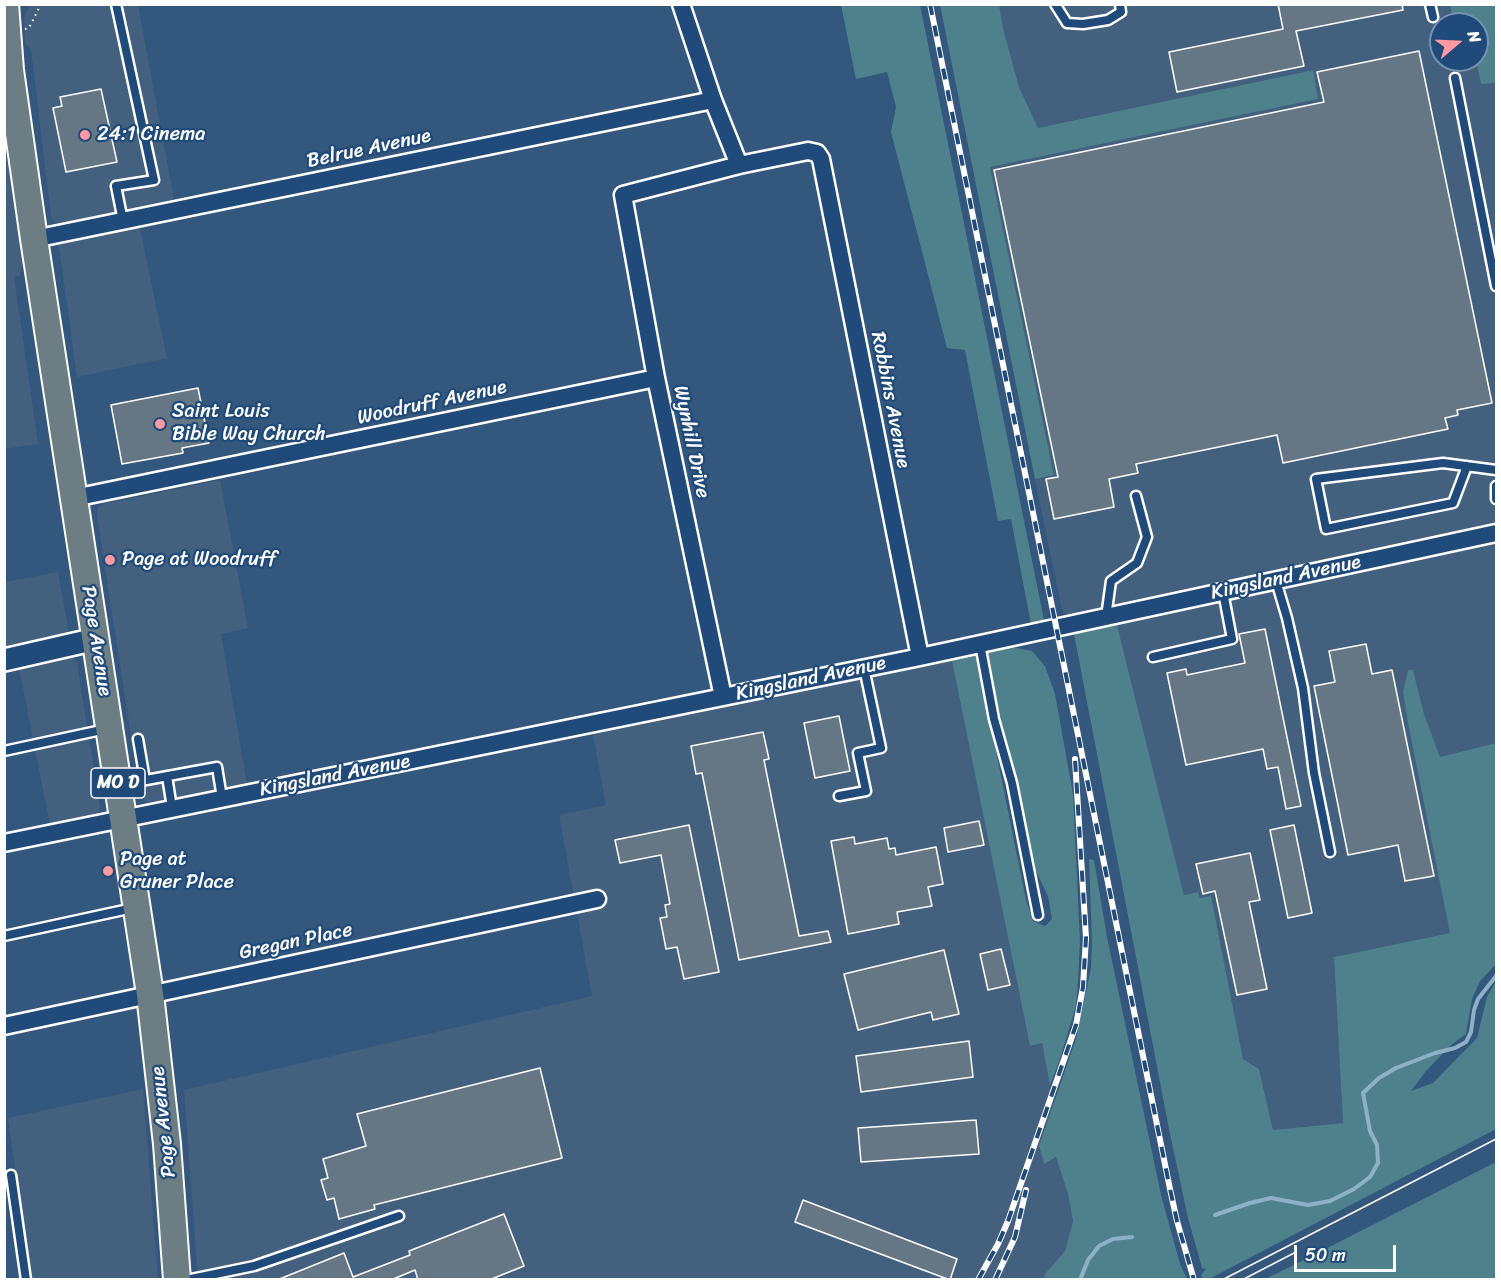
<!DOCTYPE html>
<html>
<head>
<meta charset="utf-8">
<style>
  body { margin:0 }
  #map { position:relative; width:1501px; height:1284px; overflow:hidden; background:#34577d; font-family:Sriracha,sans-serif }
  canvas { display:block }
  .frame { position:absolute; inset:0; border:6px solid #fff; pointer-events:none }
  .north { position:absolute; left:1429px; top:12px; width:60px; height:60px; box-sizing:border-box; background:#1f4a7a; border:2px solid #7992af; border-radius:50%; rotate:71deg; font-size:16px; font-weight:700; line-height:24px; text-align:center; color:#fff }
  .north::after { content:''; display:block; margin:auto; width:21px; height:27px; background:#ff9aa2; clip-path:polygon(50% 0,100% 100%,50% 72%,0 100%) }
  .scale { position:absolute; left:1294px; top:1245px; width:102px; height:27px; box-sizing:border-box; border:3px solid #fff; border-top:0; padding-left:8px; font-size:18px; line-height:21px; white-space:nowrap; color:#fff; -webkit-text-stroke:4px #1f4a7a; paint-order:stroke }
</style>
</head>
<body>
<div id="map">
<canvas width="1501" height="1284"></canvas>
<div class="frame"></div>
<div class="north">N</div>
<div class="scale">50 m</div>
</div>
<script>
const c = document.querySelector('canvas').getContext('2d');
c.lineJoin = 'round';
function fill(path, color) { c.fillStyle = color; c.fill(path, 'evenodd'); }
const toPath = rows => new Path2D(rows.map(r => 'M' + r).join(''));
function stroke(path, color, width, dash) { c.strokeStyle = color; c.lineWidth = width; c.lineCap = dash ? 'butt' : 'round'; c.setLineDash(dash || []); c.stroke(path); }
function label(font, color, halo, rows, align = 'center') {
  c.font = font + ' Sriracha,sans-serif'; c.lineWidth = 4.5; c.setLineDash([]); c.textBaseline = 'middle'; c.strokeStyle = halo; c.fillStyle = color; for (const [text, x, y, turn = 0] of rows) {
    c.save(); c.translate(x, y); c.rotate((+turn || 0) * Math.PI / 180); c.textAlign = isNaN(turn) ? turn : align; if (halo) c.strokeText(text, 0, 0); c.fillText(text, 0, 0); c.restore();
  }
}
fill(toPath([
  [30,5,138,5,174,199,62,223,54,222,51,216,31,49,25,43,24,18],
  [999,5,1450,5,1454,24,1441,24,1441,60,1476,60,1481,84,1496,83,1496,526,1069,617,1062,610,1035,479,1054,474,990,167,1318,99,1312,70,1038,128,1019,87,1003,28],
  [4,141,18,227,23,231,25,248,20,276,14,277,38,444,5,449],
  [139,224,167,358,77,377,59,247,60,242],
  [220,480,248,628,221,634,247,783,151,805,145,801,140,794,97,515,98,508,103,504],
  [1496,543,1496,743,1440,757,1424,714,1413,670,1403,692,1450,933,1334,957,1343,1123,1273,1130,1259,1069,1243,1059,1211,896,1200,898,1199,892,1184,895,1117,625],
  [58,572,68,627,67,633,5,646,5,582],
  [68,656,74,657,77,663,100,807,98,813,50,825,19,668],
  [951,656,1030,1046,1042,1043,1054,1103,1039,1146,1044,1164,1056,1157,1068,1194,1073,1221,1065,1251,1045,1274,1044,1279,198,1279,184,1090,592,996,559,815,606,805,592,730],
  [143,1089,158,1279,31,1279,8,1118]
]), '#43607f');
fill(toPath([
  [841,5,920,5,1044,620,1031,624,1011,519,998,521,965,350,947,348,891,132,896,107,887,72,856,79],
  [940,5,999,5,1003,28,1019,87,1038,128,1313,70,1318,99,990,167,1054,475,1035,479],
  [1450,5,1496,5,1496,83,1481,84,1476,60,1477,24,1454,24],
  [1117,625,1184,895,1198,892,1200,898,1211,896,1243,1059,1259,1069,1273,1130,1343,1123,1334,957,1450,933,1408,723,1403,692,1408,670,1413,670,1424,714,1440,757,1496,743,1496,964,1480,981,1472,999,1466,1034,1451,1045,1426,1071,1411,1091,1433,1083,1477,1038,1487,997,1496,981,1496,1129,1209,1279,1203,1279,1201,1275,1206,1269,1202,1268,1188,1218,1169,1129,1074,634],
  [1007,646,1032,651,1045,666,1055,694,1073,794,1080,941,1078,982,1076,1006,1059,1062,1050,1085,1042,1043,1030,1046,951,656,976,652,1026,900,1033,921,1045,926,1052,919,1048,896,1033,865,1016,776,996,700,987,650],
  [1089,859,1094,860,1107,937,1161,1195,1180,1264,1187,1279,1044,1279,1045,1274,1065,1251,1073,1221,1068,1194,1056,1157,1044,1164,1039,1146,1076,1039,1091,968,1092,942],
  [1496,1162,1496,1279,1265,1279,1292,1266]
]), '#4f818d');
stroke(toPath([
  [1215,1215,1250,1203,1271,1198,1308,1205,1330,1201,1354,1189,1370,1177,1378,1163,1377,1145,1370,1131,1363,1093,1379,1078,1396,1068,1435,1053,1455,1048,1466,1042,1471,1032,1474,1010,1478,999,1496,976],
  [1080,1280,1088,1260,1099,1246,1113,1239,1132,1237]
]), '#8fb1c6', 4);
const building = toPath([
  [1278,4,1402,4,1403,10,1296,31,1304,66,1177,92,1169,52,1283,29,1278,4],
  [1419,51,1492,403,1457,410,1458,415,1445,418,1448,429,1283,463,1277,435,1136,464,1138,473,1109,479,1114,507,1054,519,1046,479,1058,477,994,170,1324,102,1317,72,1419,51],
  [101,89,117,162,66,172,53,108,62,106,60,97,101,89],
  [198,388,209,443,182,448,183,453,122,464,111,405,198,388],
  [1265,629,1301,806,1286,809,1278,767,1267,769,1263,749,1186,765,1167,673,1186,669,1187,675,1245,663,1239,634,1265,629],
  [1366,644,1372,674,1392,670,1434,876,1405,881,1398,845,1348,855,1314,686,1335,682,1329,651,1366,644],
  [839,716,850,771,815,778,804,723,839,716],
  [763,732,769,759,764,760,799,936,828,931,831,942,739,960,702,773,696,774,691,746,763,732],
  [979,821,984,845,948,852,944,828,979,821],
  [689,825,719,972,684,979,677,947,666,949,660,918,667,917,665,905,670,904,661,855,620,863,615,840,689,825],
  [1294,825,1312,913,1288,918,1270,830,1294,825],
  [854,837,855,844,887,838,889,849,895,848,896,855,936,847,943,884,928,887,932,906,897,912,899,924,848,934,831,841,854,837],
  [1250,853,1260,900,1249,902,1267,989,1237,995,1215,891,1203,894,1196,864,1250,853],
  [1001,949,1010,985,988,990,980,954,1001,949],
  [944,950,959,1014,933,1020,931,1012,858,1030,844,974,944,950],
  [969,1041,973,1077,861,1092,856,1056,969,1041],
  [540,1068,562,1158,374,1205,375,1209,339,1219,334,1198,327,1200,321,1180,328,1178,323,1159,366,1146,357,1114,540,1068],
  [976,1120,979,1154,861,1162,858,1128,976,1120],
  [803,1200,957,1259,950,1280,795,1222,803,1200],
  [504,1214,524,1266,489,1280,418,1280,415,1270,391,1280,277,1280,344,1253,353,1277,410,1255,409,1251,504,1214]
]);
fill(building, '#657685');
stroke(building, '#fff', 1.5);
const service = toPath([
  [116,4,154,180,116,186,123,221],
  [1055,4,1067,23,1083,24,1108,20,1121,12,1120,4],
  [1430,4,1433,17],
  [1455,78,1496,286],
  [1467,466,1453,503,1326,529,1316,479,1443,463,1496,470],
  [1496,486,1496,499],
  [1276,581,1287,618,1303,688,1314,773,1330,852],
  [1106,617,1111,581,1137,563,1147,537,1136,496],
  [980,644,994,719,1012,783,1038,915],
  [1153,657,1232,639,1223,592],
  [138,739,145,780],
  [4,751,106,729],
  [167,776,172,808],
  [119,785,217,767,222,798],
  [839,796,866,791,858,753,881,748,864,668],
  [4,936,133,908],
  [11,1175,26,1280],
  [186,1280,254,1266,399,1216]
]);
const minor = toPath([
  [681,4,713,100,739,165],
  [34,239,713,100],
  [74,498,656,378],
  [723,697,656,378,623,195,739,165,808,151,817,153,821,159,920,657],
  [4,843,920,657,1496,533],
  [4,1026,597,899]
]);
const tertiary = toPath([
  [4,660,96,639]
]);
const primary = toPath([
  [5,4,10,70,34,239,150,994,167,1144,177,1280]
]);
stroke(service, '#fff', 13);
stroke(minor, '#fff', 21);
stroke(tertiary, '#fff', 26);
stroke(primary, '#fff', 30);
stroke(toPath([
  [25,29,29,28,40,6]
]), '#fff', 2, [1.5, 4.5]);
stroke(service, '#1f4a7a', 8);
stroke(minor, '#1f4a7a', 16);
stroke(tertiary, '#1f4a7a', 21);
stroke(primary, '#6c7e84', 26);
stroke(toPath([
  [1222,1280,1496,1139],
  [1242,1280,1296,1252]
]), '#fff', 1.5);
const rail = toPath([
  [930,4,1170,1189,1177,1221,1194,1280],
  [978,1280,998,1244,1008,1221,1076,1025,1083,987,1086,938,1075,759],
  [995,1280,1015,1237,1026,1190]
]);
stroke(rail, '#fff', 6);
stroke(rail, '#1f4a7a', 4, [11]);
for (const [x, y, r, color] of [
  [85,135,6,"#ff9aa2"],
  [160,424,6,"#ff9aa2"],
  [110,560,6,"#ff9aa2"],
  [108,871,6,"#ff9aa2"]
]) { const dot = new Path2D(); dot.arc(x, y, r, 0, 2 * Math.PI); c.fillStyle = color; c.fill(dot); stroke(dot, '#1f4a7a', 2); }
for (const [x, y, w] of [
  [118,783,54]
]) { const box = new Path2D(); box.roundRect(x - w / 2, y - 15, w, 30, 4.5); c.fillStyle = '#1f4a7a'; c.fill(box); stroke(box, '#fff', 1.5); }
label('bold 18px', '#fff', null, [
  ["MO D",118,783]
]);
label('20px', '#fff', '#1f4a7a', [
  ["24:1 Cinema",97,135],
  ["Saint Louis",172,412],
  ["Bible Way Church",172,435],
  ["Page at Woodruff",122,560],
  ["Page at",120,860],
  ["Gruner Place",120,883]
], 'left');
label('20px', '#fff', '#1f4a7a', [
  ["Belrue Avenue",369,149,-12],
  ["Robbins Avenue",890,400,79],
  ["Woodruff Avenue",432,403,-12],
  ["Wynhill Drive",691,442,78],
  ["Kingsland Avenue",1286,578,-12],
  ["Page Avenue",96,641,81],
  ["Kingsland Avenue",811,679,-12],
  ["Kingsland Avenue",335,776,-11],
  ["Gregan Place",296,942,-12],
  ["Page Avenue",164,1122,-96]
]);
</script>
</body>
</html>
